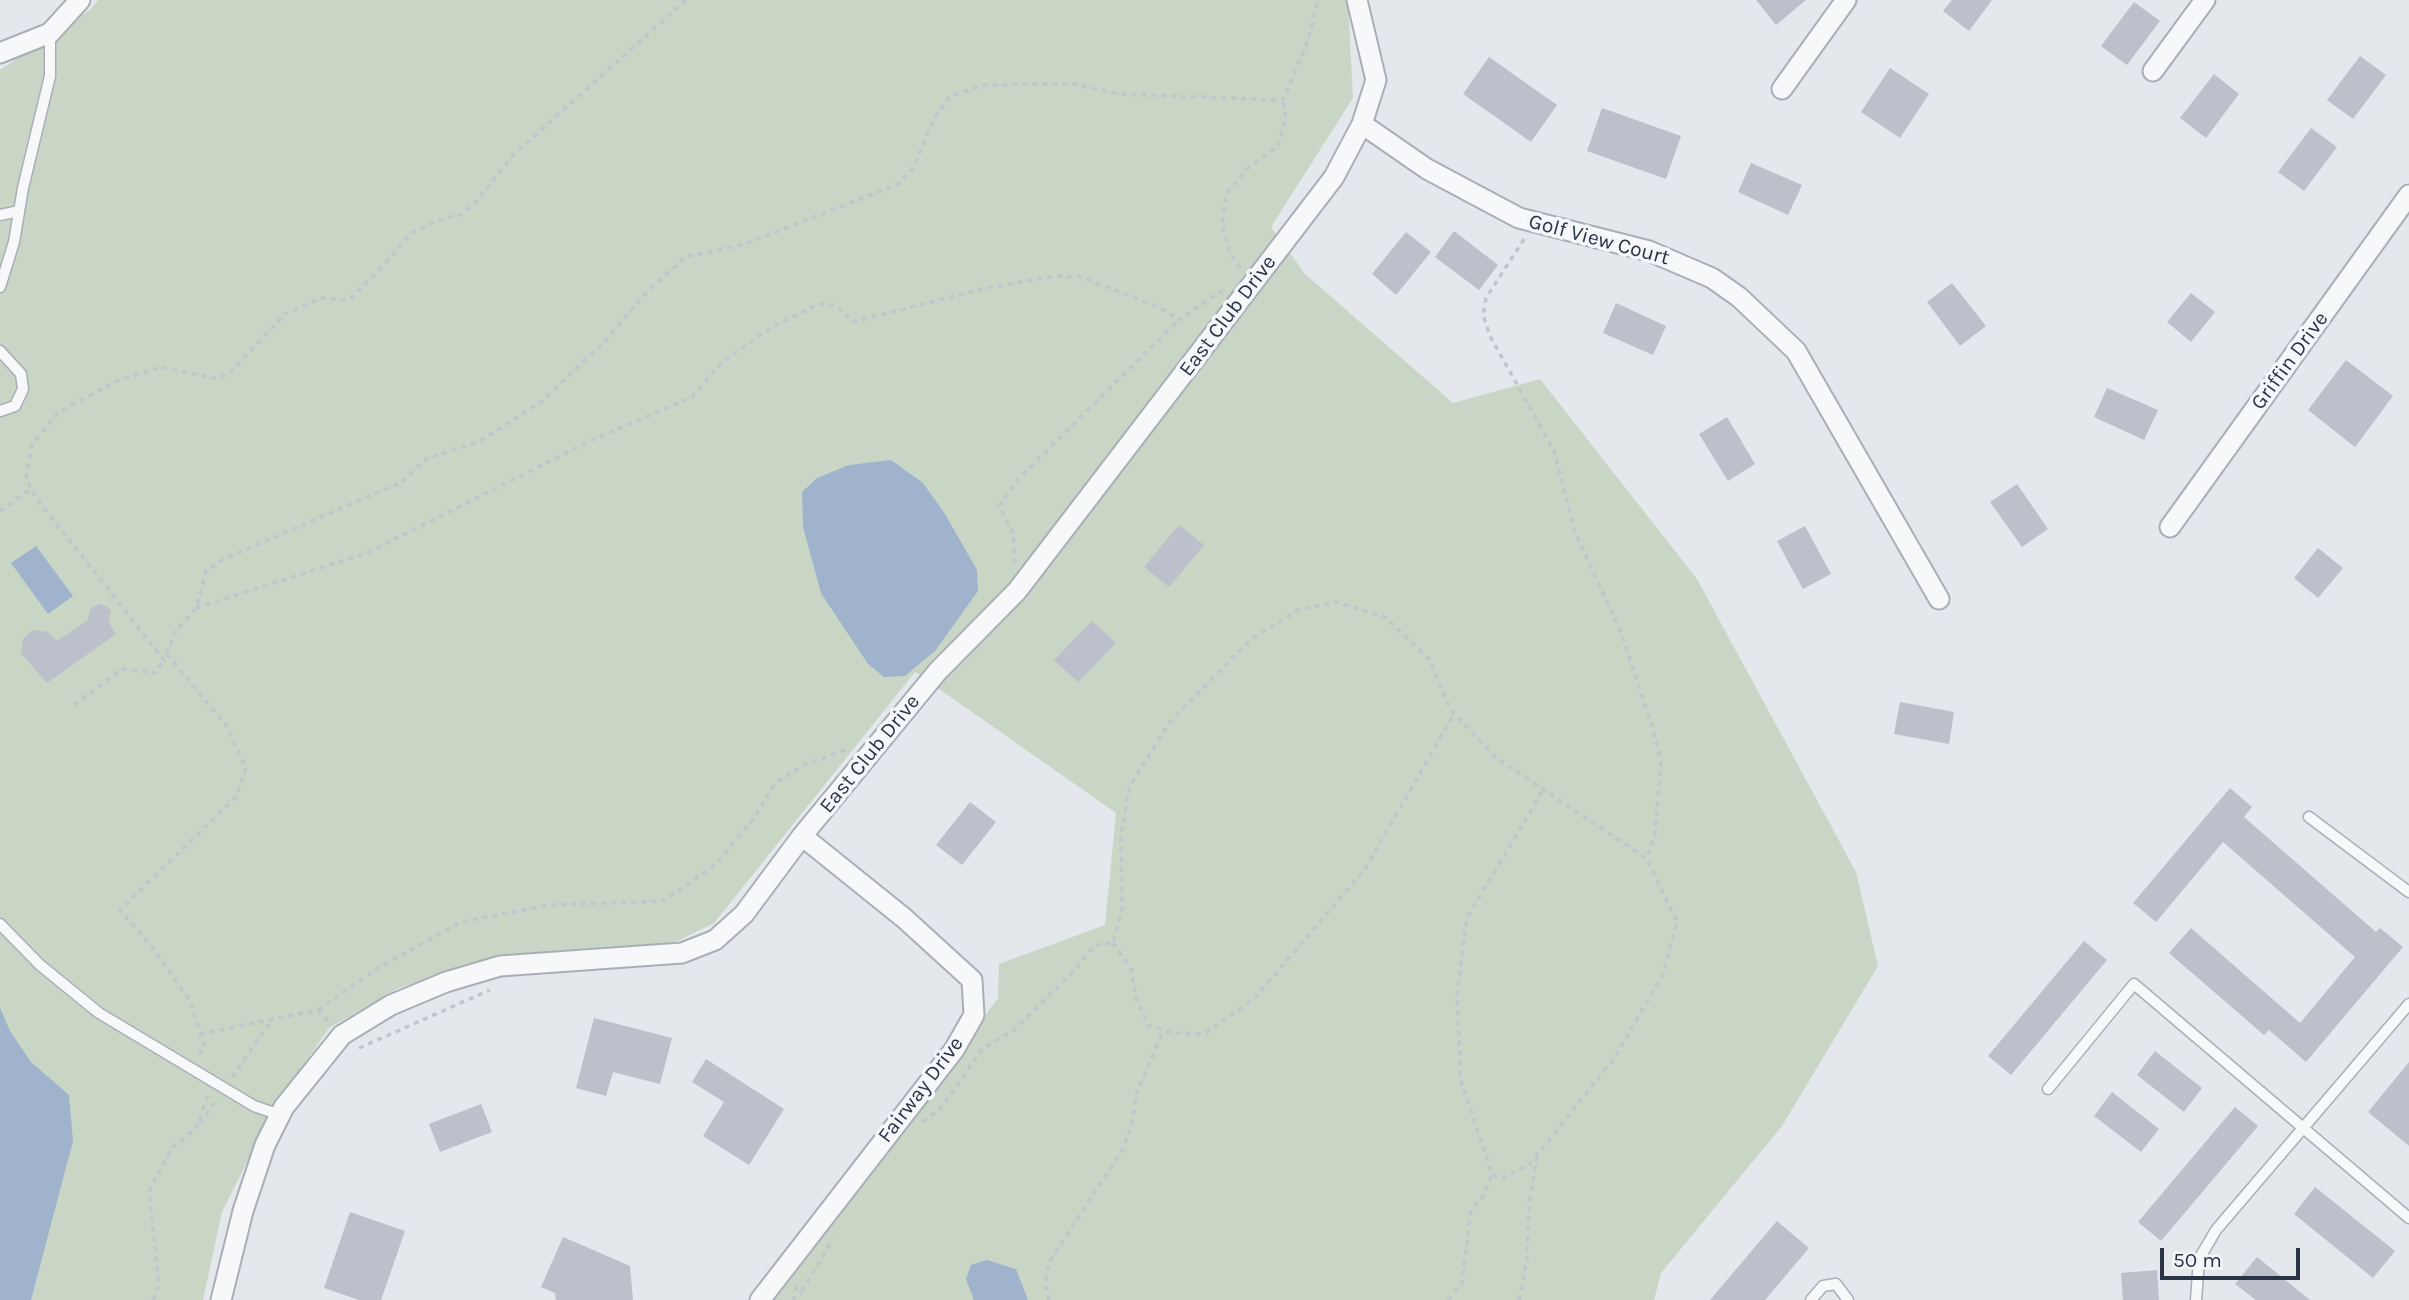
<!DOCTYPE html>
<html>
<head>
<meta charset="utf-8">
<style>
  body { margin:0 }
  #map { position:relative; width:2409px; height:1300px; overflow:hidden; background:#e4e7ec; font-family:Karla,sans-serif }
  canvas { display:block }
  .scale { position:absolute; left:2160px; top:1248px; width:140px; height:32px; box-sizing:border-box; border:4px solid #2b3445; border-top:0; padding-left:9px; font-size:21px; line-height:24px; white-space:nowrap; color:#2b3445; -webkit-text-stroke:5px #f4f6f9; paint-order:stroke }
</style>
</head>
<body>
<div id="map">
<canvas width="2409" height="1300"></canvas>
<div class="scale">50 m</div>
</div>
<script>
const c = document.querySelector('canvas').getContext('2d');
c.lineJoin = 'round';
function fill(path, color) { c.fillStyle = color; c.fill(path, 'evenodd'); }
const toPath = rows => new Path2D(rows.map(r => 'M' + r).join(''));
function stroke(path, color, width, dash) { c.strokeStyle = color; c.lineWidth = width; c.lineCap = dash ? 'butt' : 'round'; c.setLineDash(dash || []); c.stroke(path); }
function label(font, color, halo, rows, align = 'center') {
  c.font = font + ' Karla,sans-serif'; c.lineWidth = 7; c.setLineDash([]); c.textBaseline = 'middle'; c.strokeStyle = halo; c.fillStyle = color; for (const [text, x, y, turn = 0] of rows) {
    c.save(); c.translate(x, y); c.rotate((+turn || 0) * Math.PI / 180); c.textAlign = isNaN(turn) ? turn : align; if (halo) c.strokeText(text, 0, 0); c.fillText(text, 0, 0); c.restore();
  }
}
fill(toPath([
  [98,0,1348,0,1353,98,1271,227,1305,274,1453,403,1540,379,1697,579,1856,872,1878,966,1782,1126,1661,1273,1654,1300,775,1300,998,998,999,964,1105,925,1116,813,915,672,714,923,671,944,495,956,397,989,329,1028,275,1106,222,1212,203,1300,0,1300,0,70,91,9]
]), '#c9d6c5');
fill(toPath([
  [891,460,923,483,945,514,977,570,978,591,935,651,905,676,884,677,868,664,821,593,803,527,802,492,817,478,849,465],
  [36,546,73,596,48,614,11,563],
  [0,1008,10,1031,31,1062,69,1095,73,1141,31,1300,0,1300],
  [987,1260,1016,1269,1028,1300,974,1300,966,1279,971,1265]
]), '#9fb4cc');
fill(toPath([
  [1756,0,1806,0,1776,25],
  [1952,0,1992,0,1969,31,1943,11],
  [2134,2,2160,21,2127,65,2101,46],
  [2360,56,2386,75,2353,119,2327,100],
  [1489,57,1557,105,1531,142,1463,94],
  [1890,68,1929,94,1900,138,1861,112],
  [2214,74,2239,94,2206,138,2180,118],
  [1602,108,1681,136,1666,179,1587,151],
  [2311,128,2337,147,2304,191,2278,172],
  [1751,163,1802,185,1788,215,1738,192],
  [1454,231,1498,265,1479,290,1435,257],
  [1406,232,1431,252,1396,295,1372,274],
  [1952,283,1986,326,1960,346,1927,302],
  [2191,293,2215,312,2191,342,2167,322],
  [1616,303,1666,326,1653,355,1603,333],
  [2346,360,2393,396,2355,447,2308,410],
  [2107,388,2158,410,2144,440,2094,417],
  [1727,417,1755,464,1728,481,1699,434],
  [2017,484,2048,529,2022,547,1990,502],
  [1179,525,1204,545,1169,587,1144,567],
  [1805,526,1831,574,1803,589,1777,541],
  [2318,548,2343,568,2318,598,2294,578],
  [99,604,106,606,111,611,109,623,116,634,47,683,21,653,23,639,33,630,48,632,57,641,88,620,90,609],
  [1092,621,1116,643,1078,682,1054,660],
  [1900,702,1954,712,1949,744,1894,734],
  [2230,788,2252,807,2244,817,2376,932,2380,928,2403,947,2306,1062,2269,1030,2264,1035,2169,953,2191,928,2300,1023,2355,957,2223,842,2156,922,2133,903],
  [970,802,996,822,962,865,936,845],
  [2084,941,2107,960,2011,1075,1988,1056],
  [594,1018,672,1038,660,1084,613,1072,606,1096,576,1088],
  [2155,1051,2202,1088,2184,1112,2137,1075],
  [706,1059,784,1109,749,1165,703,1136,724,1102,692,1082],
  [2409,1062,2409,1146,2368,1112],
  [2112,1092,2159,1129,2141,1152,2094,1116],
  [481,1104,492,1132,440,1152,429,1124],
  [2235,1107,2258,1126,2161,1241,2138,1222],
  [2315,1187,2395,1251,2373,1278,2294,1214],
  [350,1212,405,1231,381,1300,359,1300,324,1288],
  [1777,1221,1809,1248,1765,1300,1710,1300],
  [563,1237,630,1266,633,1300,556,1300,555,1293,541,1287],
  [2257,1257,2310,1300,2256,1300,2235,1284],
  [2157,1270,2159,1300,2123,1300,2121,1273]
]), '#bbc0ca');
const lane = toPath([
  [0,215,19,211],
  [0,287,14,242,23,188,50,76,50,33],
  [0,351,21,374,23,389,15,406,0,411],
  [2309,817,2409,892],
  [0,924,40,965,99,1013,254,1106,280,1115],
  [2048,1089,2134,984,2409,1218],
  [1811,1300,1823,1286,1836,1284,1848,1300],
  [2196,1300,2199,1259,2216,1230,2409,1004]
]);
const street = toPath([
  [0,53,50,33,80,0],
  [2153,71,2205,0],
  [1782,89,1846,0],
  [1362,124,1427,169,1519,218,1649,251,1712,278,1739,297,1796,351,1939,599],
  [2170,527,2409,195],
  [221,1300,243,1211,265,1145,284,1107,342,1035,391,1005,446,982,500,966,682,953,715,940,744,914,802,836,938,671,1017,591,1334,177,1362,124,1376,80,1357,0],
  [760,1300,954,1050,974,1015,972,980,904,918,802,836]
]);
stroke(lane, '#a9aeb7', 13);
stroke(street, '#a9aeb7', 23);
stroke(toPath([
  [686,0,512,156,477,201,461,215,437,220,410,234,385,264,349,300,321,298,285,314,232,371,218,379,161,367,116,381,59,412,32,444,26,478,36,498,164,660,175,632,196,608,206,571,222,560,402,482,426,459,480,441,541,402,605,341,645,294,685,257,745,244,898,184,914,167,933,120,949,97,984,85,1073,84,1119,94,1283,100,1308,40,1318,0],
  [1524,239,1486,298,1483,315,1490,336,1554,451,1575,532,1622,635,1651,723,1661,762,1655,833,1647,859],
  [1240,268,1230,253,1222,225,1226,194,1249,167,1277,147,1286,119,1283,100],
  [0,511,31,489],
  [1015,563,1013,533,999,506,1019,478,1179,320],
  [196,608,367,553,590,441,692,397,723,361,774,326,819,304,836,305,853,322,986,288,1056,276,1081,277,1159,307,1179,320,1223,290],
  [167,654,226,725,246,768,236,797,120,910,153,948,190,1001,205,1048,197,1056],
  [74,705,122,669,155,673,164,660],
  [1113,943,1131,968,1136,999,1149,1026,1173,1033,1204,1034,1254,999,1365,869,1454,714],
  [318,1010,378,968,461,922,549,905,663,901,715,865,755,817,776,782,808,763,848,749],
  [200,1034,318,1010,330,1023],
  [359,1048,490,990],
  [232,1077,271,1021],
  [923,1122,941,1108,982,1049,1014,1030,1070,975,1095,945,1113,943,1122,909,1121,833,1130,786,1170,722,1250,640,1298,610,1336,602,1385,617,1429,659,1450,709,1495,757,1647,859,1677,922,1663,974,1615,1057,1530,1164,1502,1179,1492,1174,1461,1081,1457,995,1467,918,1543,790],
  [200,1123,218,1098],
  [794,1287,801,1292,833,1239],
  [153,1300,159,1285,149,1191,172,1148,196,1128,209,1092],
  [792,1300,801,1292],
  [1049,1300,1045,1285,1049,1262,1123,1149,1131,1126,1137,1092,1164,1030],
  [1448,1300,1462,1282,1471,1211,1483,1196,1492,1174],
  [1519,1300,1527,1259,1529,1204,1537,1156]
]), '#c2c5cb', 3.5, [5, 5]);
stroke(lane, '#f7f8fa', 10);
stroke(street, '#f7f8fa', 19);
label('21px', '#2b3445', '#f4f6f9', [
  ["Golf View Court",1599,240,15],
  ["East Club Drive",1228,316,-53],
  ["Griffin Drive",2290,361,-54],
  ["East Club Drive",870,754,-51],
  ["Fairway Drive",921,1090,-53]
]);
</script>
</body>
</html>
